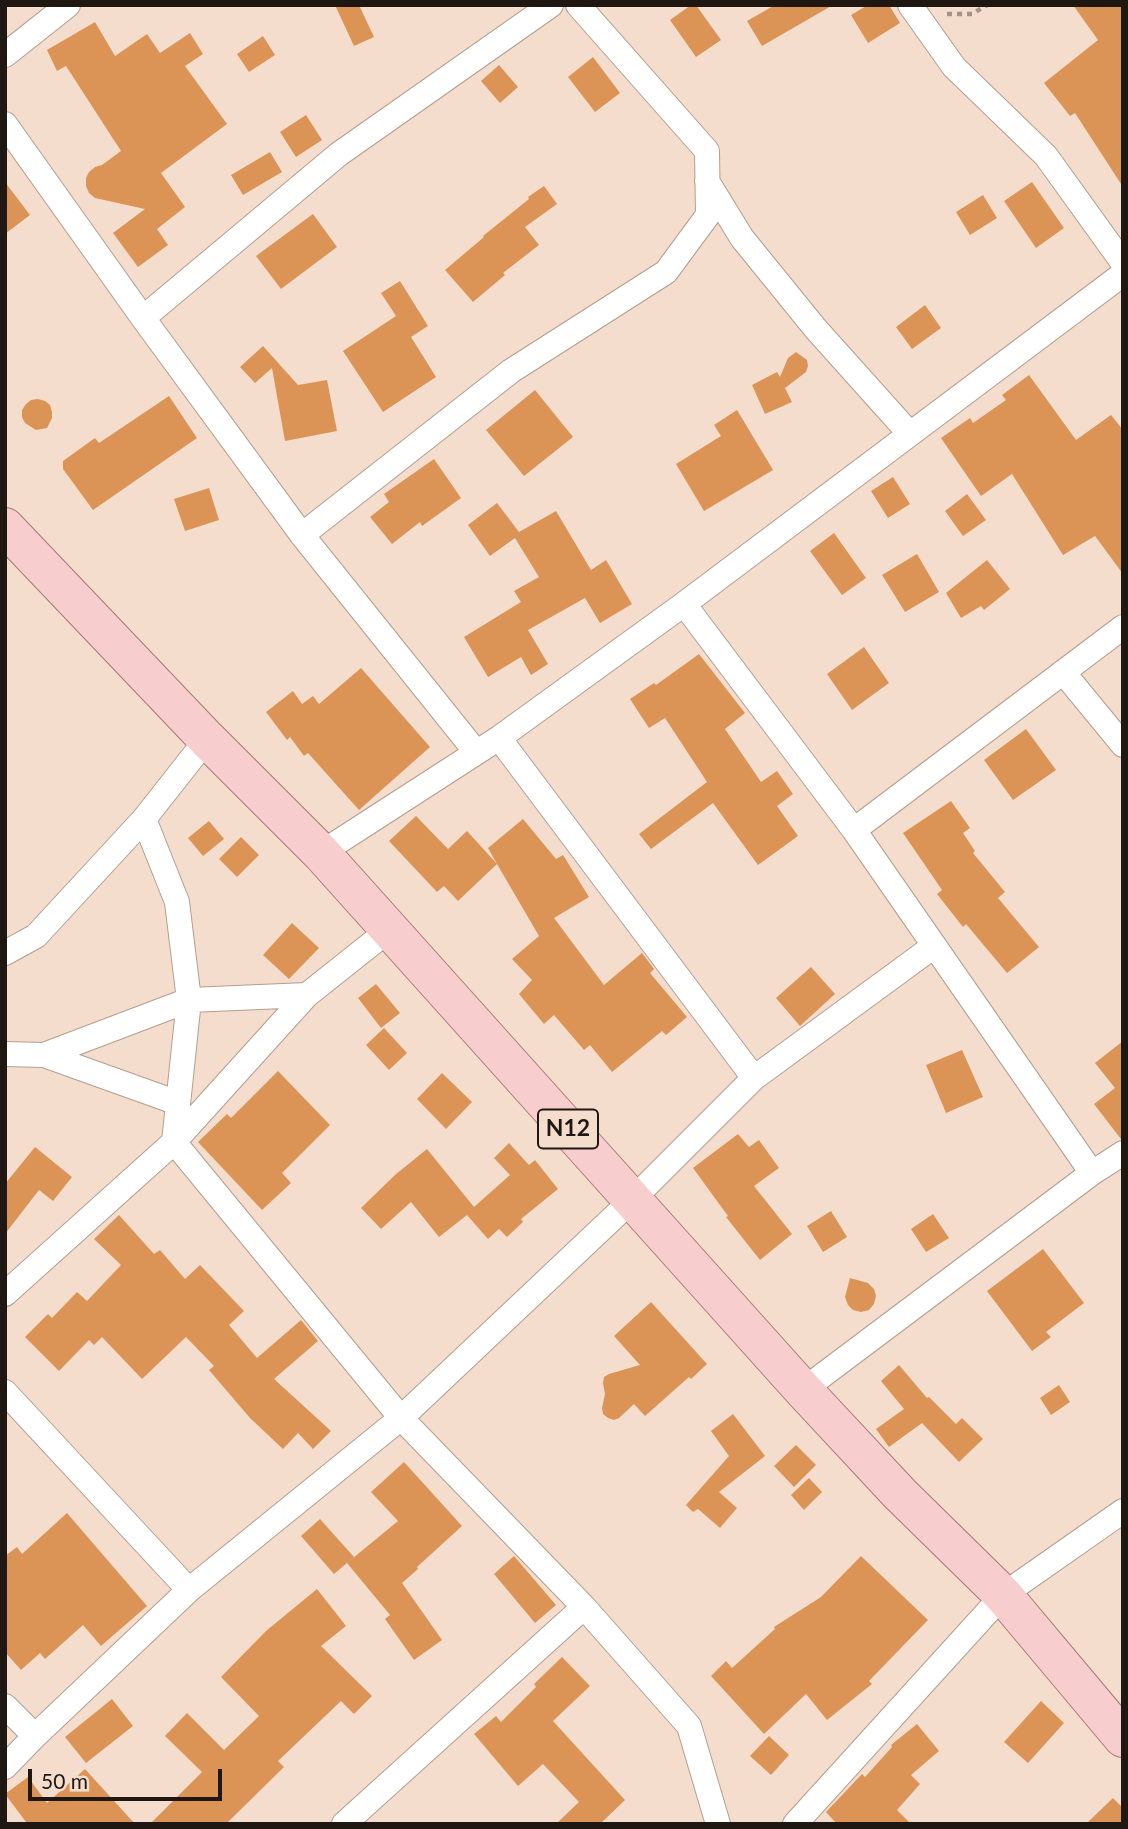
<!DOCTYPE html>
<html>
<head>
<meta charset="utf-8">
<style>
  body { margin:0 }
  #map { position:relative; width:1128px; height:1829px; overflow:hidden; background:#f4ddcc; font-family:Lato,sans-serif }
  canvas { display:block }
  .frame { position:absolute; inset:0; border:7px solid #1f1711; pointer-events:none }
  .scale { position:absolute; left:28px; top:1769px; width:194px; height:32px; box-sizing:border-box; border:4px solid #1f1711; border-top:0; padding-left:9px; font-size:21px; line-height:24px; white-space:nowrap; color:#1f1711; -webkit-text-stroke:5px #f4ddcc; paint-order:stroke }
</style>
</head>
<body>
<div id="map">
<canvas width="1128" height="1829"></canvas>
<div class="frame"></div>
<div class="scale">50 m</div>
</div>
<script>
const c = document.querySelector('canvas').getContext('2d');
c.lineJoin = 'round';
function fill(path, color) { c.fillStyle = color; c.fill(path, 'evenodd'); }
const toPath = rows => new Path2D(rows.map(r => 'M' + r).join(''));
function stroke(path, color, width, dash) { c.strokeStyle = color; c.lineWidth = width; c.lineCap = dash ? 'butt' : 'round'; c.setLineDash(dash || []); c.stroke(path); }
function label(font, color, halo, rows, align = 'center') {
  c.font = font + ' Lato,sans-serif'; c.lineWidth = 6; c.setLineDash([]); c.textBaseline = 'middle'; c.strokeStyle = halo; c.fillStyle = color; for (const [text, x, y, turn = 0] of rows) {
    c.save(); c.translate(x, y); c.rotate((+turn || 0) * Math.PI / 180); c.textAlign = isNaN(turn) ? turn : align; if (halo) c.strokeText(text, 0, 0); c.fillText(text, 0, 0); c.restore();
  }
}
fill(toPath([
  [335,5,359,5,374,37,354,46],
  [691,5,696,5,721,40,696,57,670,20],
  [775,5,833,5,762,46,747,21],
  [868,5,889,5,900,23,868,43,851,15],
  [1073,5,1123,5,1123,187,1075,113,1070,116,1044,83,1098,40],
  [95,22,115,56,147,34,160,53,190,33,203,54,185,66,227,124,161,173,185,207,157,229,168,245,138,267,113,233,145,209,95,198,89,193,86,186,86,178,89,172,95,167,102,165,121,151,66,66,57,71,47,50],
  [263,36,275,55,249,72,237,54],
  [593,57,620,93,595,112,568,77],
  [499,65,518,87,500,103,481,81],
  [306,115,322,140,296,157,280,132],
  [270,152,282,172,243,195,231,175],
  [5,182,30,215,5,234],
  [1032,182,1064,228,1036,248,1004,201],
  [544,186,557,204,525,227,539,245,503,273,505,275,473,302,445,270,484,237,483,236,529,199,528,197],
  [983,195,997,218,970,235,956,212],
  [313,214,337,247,281,289,256,256],
  [400,281,428,326,411,337,436,377,383,412,343,351,396,316,381,293],
  [925,305,941,328,912,349,896,327],
  [263,346,298,385,327,380,337,431,285,441,272,368,255,383,240,367],
  [796,352,807,360,808,366,806,372,785,388,792,402,765,414,752,385,777,372,780,377,788,358],
  [1029,375,1076,440,1111,415,1123,430,1123,574,1095,536,1063,555,1012,474,981,496,941,438,970,418,973,423,1006,400,1002,395],
  [535,390,573,437,524,476,486,430],
  [169,396,197,438,93,510,63,469,63,461,95,438,99,443],
  [38,399,45,401,50,405,52,412,52,418,47,428,36,430,25,423,22,417,22,410,26,404,31,400],
  [737,410,773,470,704,511,676,464,721,436,714,425],
  [434,459,461,498,422,526,420,522,392,544,370,517,389,502,384,494],
  [893,477,910,504,888,518,871,491],
  [209,488,219,520,185,531,174,499],
  [967,494,986,520,963,536,945,511],
  [497,503,519,532,556,511,591,570,606,560,632,604,600,623,585,598,528,630,548,664,531,675,521,657,488,677,464,637,521,602,514,591,539,577,515,538,490,556,468,525],
  [834,533,866,578,842,595,810,551],
  [917,554,939,592,905,612,882,575],
  [987,560,1010,589,984,610,981,606,961,618,946,593],
  [864,647,889,683,852,710,827,674],
  [699,654,745,713,725,729,761,782,777,771,793,794,777,806,798,836,758,865,713,803,651,849,639,834,707,782,665,718,649,728,630,699,654,683,656,685],
  [361,668,430,747,359,810,308,753,304,756,290,737,287,740,266,712,293,691,302,704,313,696,319,704],
  [1026,729,1056,770,1013,800,984,760],
  [951,801,970,828,963,833,975,851,973,853,1005,892,998,898,1039,947,1007,973,966,924,963,927,937,894,942,890,903,833],
  [416,816,448,849,467,831,497,864,488,848,523,819,556,859,563,855,589,897,554,918,604,985,642,953,654,969,650,973,687,1017,666,1035,662,1031,612,1072,590,1045,584,1050,554,1015,544,1024,519,994,532,980,512,959,539,936,497,864,458,901,444,886,437,892,389,841],
  [209,821,224,839,203,856,188,838],
  [241,837,259,855,237,877,219,859],
  [292,923,319,948,289,979,263,955],
  [811,967,835,994,800,1026,776,998],
  [376,984,400,1013,381,1028,358,998],
  [384,1028,407,1053,389,1070,366,1045],
  [1123,1041,1123,1138,1121,1139,1094,1104,1115,1088,1095,1063],
  [962,1050,983,1097,946,1113,926,1065],
  [278,1071,330,1125,282,1173,291,1183,262,1210,198,1142,227,1114,231,1118],
  [442,1073,472,1102,446,1129,417,1099],
  [738,1134,749,1147,759,1140,779,1168,754,1186,792,1234,760,1260,726,1217,728,1216,693,1168],
  [509,1143,529,1165,535,1160,558,1189,521,1219,523,1222,507,1237,499,1229,488,1239,467,1215,439,1237,411,1202,381,1229,361,1208,395,1175,427,1149,474,1207,510,1175,494,1158],
  [35,1147,72,1177,53,1201,39,1190,5,1234,5,1184],
  [831,1211,847,1237,823,1252,807,1226],
  [933,1214,949,1238,926,1252,911,1229],
  [119,1215,154,1254,160,1250,185,1279,200,1265,244,1311,229,1325,257,1358,301,1320,318,1341,274,1379,331,1431,313,1449,298,1433,283,1449,250,1418,209,1370,214,1366,186,1337,142,1379,102,1337,94,1345,89,1340,59,1371,25,1337,48,1314,52,1318,77,1292,87,1301,121,1265,94,1239],
  [1043,1249,1084,1303,1046,1332,1051,1337,1032,1351,987,1291],
  [850,1278,868,1283,874,1289,876,1296,874,1304,869,1310,861,1312,853,1310,848,1305,845,1297],
  [651,1302,707,1364,691,1379,689,1377,645,1416,634,1404,619,1418,614,1420,608,1418,603,1414,602,1408,605,1394,603,1383,604,1377,609,1374,640,1365,614,1336],
  [899,1365,927,1398,929,1397,956,1424,962,1418,983,1439,959,1462,922,1423,889,1447,876,1429,904,1409,881,1381],
  [1059,1385,1070,1402,1051,1415,1040,1398],
  [733,1414,765,1456,719,1492,737,1508,720,1528,698,1509,693,1512,686,1505,729,1456,711,1431],
  [796,1445,816,1465,794,1487,774,1466],
  [404,1462,462,1526,417,1567,418,1569,402,1583,442,1640,414,1660,385,1619,390,1615,347,1563,398,1521,371,1492],
  [809,1478,822,1492,804,1510,791,1495],
  [67,1513,147,1606,101,1646,83,1625,45,1659,40,1653,21,1670,5,1652,5,1556,17,1547,22,1554],
  [320,1519,354,1557,334,1574,301,1536],
  [514,1556,556,1605,535,1623,494,1574],
  [861,1556,928,1620,869,1681,872,1684,827,1720,806,1694,764,1734,711,1676,726,1661,732,1668,775,1629,774,1627,821,1597],
  [317,1589,346,1626,321,1646,372,1696,354,1714,341,1701,278,1761,284,1767,226,1824,150,1824,202,1772,165,1736,187,1713,224,1750,259,1716,221,1677,266,1631],
  [562,1657,590,1686,553,1721,625,1800,600,1824,556,1824,579,1802,543,1764,518,1786,474,1734,496,1716,501,1722,536,1687,534,1684],
  [112,1699,133,1726,86,1763,65,1737],
  [1041,1701,1064,1723,1028,1763,1004,1742],
  [917,1724,939,1751,911,1775,920,1784,897,1810,911,1824,837,1824,826,1812,862,1774,865,1777,892,1747,891,1745],
  [769,1736,789,1755,771,1775,750,1756],
  [85,1769,135,1824,24,1824,26,1822,5,1794,28,1777,47,1803],
  [1113,1798,1123,1808,1123,1824,1086,1824]
]), '#db9456');
const street = toPath([
  [910,5,954,67,1046,156,1123,263],
  [5,55,68,5],
  [5,124,143,318,302,535,476,752],
  [707,181,742,238,815,328,910,434],
  [143,318,339,154,551,5],
  [302,535,511,371,666,272,708,215,707,151,578,5],
  [684,604,854,830,1092,1173],
  [1063,672,1123,745],
  [499,738,754,1078],
  [144,819,177,902,189,1000,174,1142,401,1418,584,1607,689,1726,718,1824],
  [854,830,1123,627],
  [321,853,499,738,684,604,1123,274],
  [5,953,36,936,144,819,207,739],
  [5,1054,44,1055,178,1103],
  [44,1055,189,1000,307,995],
  [5,1294,174,1142,307,995,390,929],
  [803,1390,1092,1173,1123,1153],
  [5,1392,189,1590],
  [5,1706,35,1736],
  [5,1767,35,1736,189,1590,401,1418,632,1200,754,1078,934,946],
  [344,1824,584,1607],
  [795,1824,1003,1595,1123,1511]
]);
const primary = toPath([
  [5,527,207,739,321,853,803,1390,900,1494,1003,1595,1123,1738]
]);
stroke(street, '#b39e8e', 26);
stroke(primary, '#a87875', 40);
stroke(toPath([
  [947,14,972,14,987,5]
]), '#a59487', 4.5, [5, 5]);
stroke(street, '#fff', 24);
stroke(primary, '#f7cdcd', 38);
for (const [x, y, w] of [
  [568,1129,60]
]) { const box = new Path2D(); box.roundRect(x - w / 2, y - 19.5, w, 39, 5); c.fillStyle = '#f4ddcc'; c.fill(box); stroke(box, '#1f1711', 2); }
label('bold 23px', '#1f1711', null, [
  ["N12",568,1129]
]);
</script>
</body>
</html>
